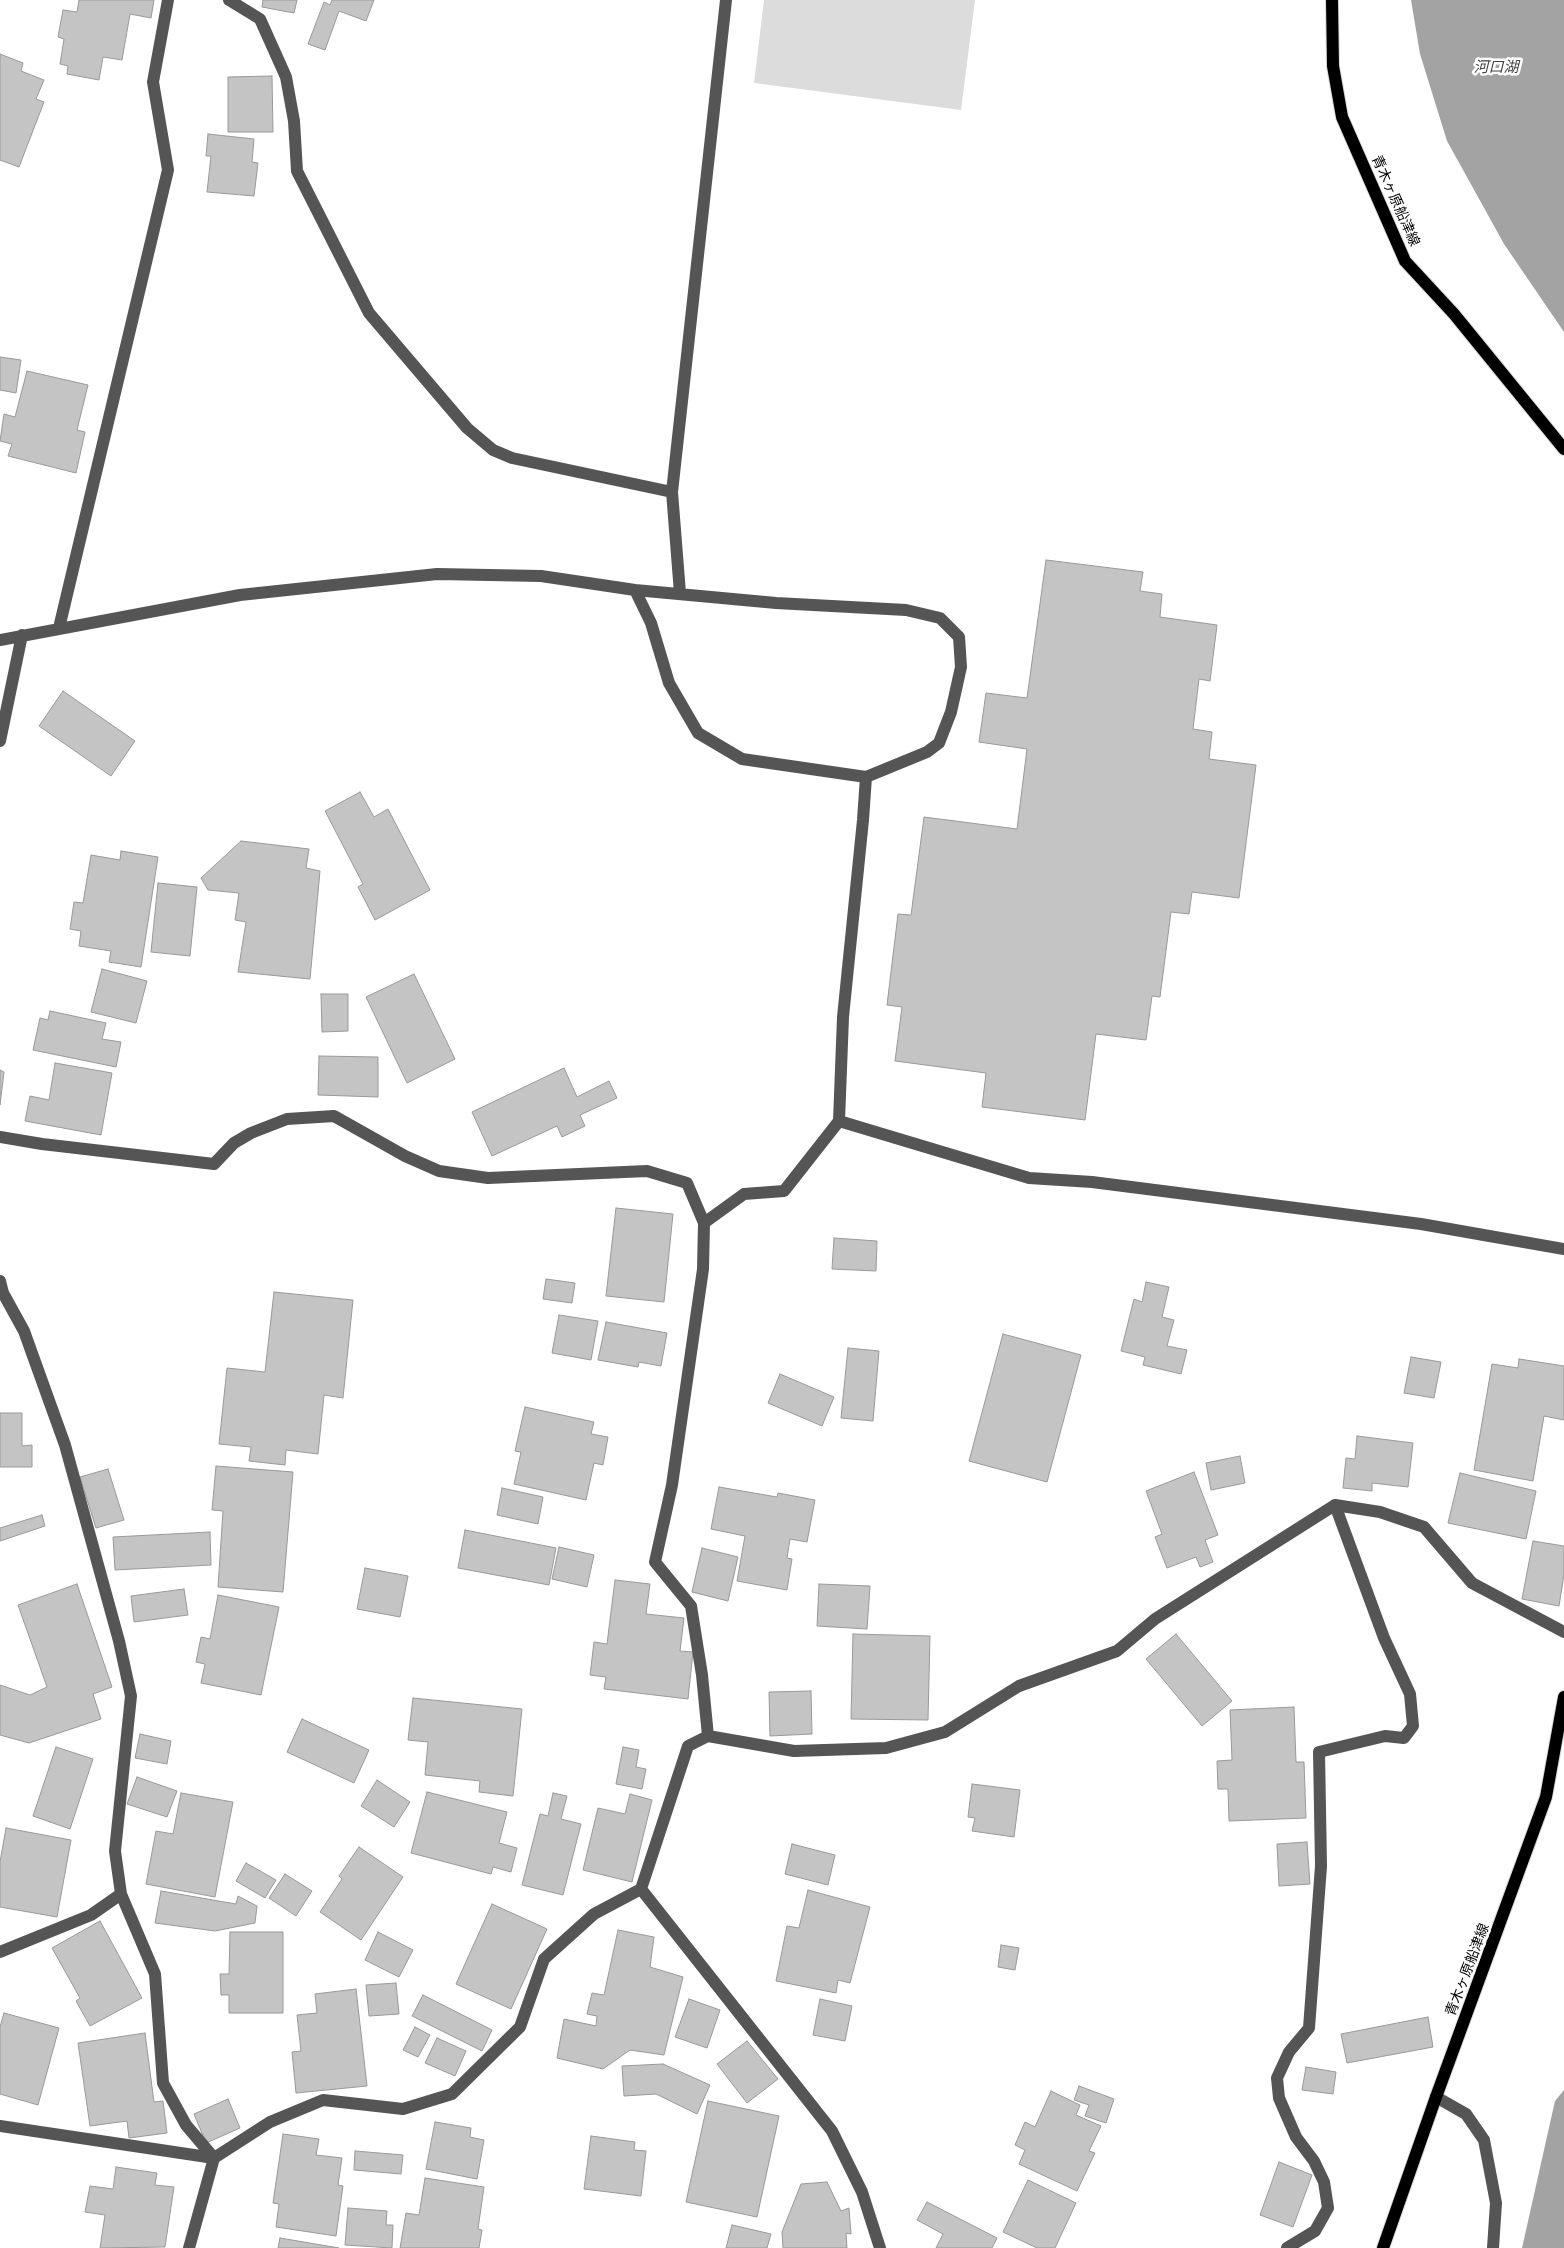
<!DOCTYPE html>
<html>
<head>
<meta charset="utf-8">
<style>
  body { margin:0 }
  canvas { display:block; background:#fff }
</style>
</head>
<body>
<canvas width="1564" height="2248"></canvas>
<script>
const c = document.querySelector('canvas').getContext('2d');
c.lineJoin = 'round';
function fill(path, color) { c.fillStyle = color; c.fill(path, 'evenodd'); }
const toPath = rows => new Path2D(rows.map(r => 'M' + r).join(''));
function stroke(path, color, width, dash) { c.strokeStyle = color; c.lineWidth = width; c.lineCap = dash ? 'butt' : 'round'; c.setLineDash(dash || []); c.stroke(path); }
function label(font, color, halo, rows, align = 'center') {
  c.font = font + ' Signika,"Noto Sans JP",sans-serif'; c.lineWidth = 5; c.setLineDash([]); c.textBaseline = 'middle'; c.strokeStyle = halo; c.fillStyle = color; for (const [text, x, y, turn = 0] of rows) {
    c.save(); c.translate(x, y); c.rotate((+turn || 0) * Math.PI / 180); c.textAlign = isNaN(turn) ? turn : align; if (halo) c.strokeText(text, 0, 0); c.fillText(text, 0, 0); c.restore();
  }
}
fill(toPath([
  [764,0,975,0,961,110,754,83]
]), '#dcdcdc');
fill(toPath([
  [1411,0,1564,0,1564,332,1504,244,1447,141,1420,54],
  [1564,2090,1564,2248,1522,2248,1555,2101]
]), '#a3a3a3');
const building = toPath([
  [79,0,154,0,151,18,130,14,122,60,103,57,99,80,67,74,68,66,60,64,64,39,58,37,63,10,77,12,79,0],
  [263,0,297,0,294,13,262,7,263,0],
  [332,0,374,0,366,21,339,11,325,50,308,44,324,2,330,5,332,0],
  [0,54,23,63,21,71,44,80,36,99,44,102,19,167,0,160,0,54],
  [272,76,273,132,228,132,228,77,272,76],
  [208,134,254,139,252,162,258,163,254,196,207,192,211,156,206,156,208,134],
  [0,357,21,360,16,393,0,390,0,357],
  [27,371,88,385,77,430,85,432,76,473,8,456,12,444,0,441,4,414,15,417,27,371],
  [1046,560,1143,572,1140,591,1162,594,1160,617,1217,625,1210,681,1199,679,1193,729,1212,732,1209,759,1256,765,1239,898,1192,892,1189,914,1171,912,1160,997,1152,996,1146,1040,1096,1034,1085,1120,982,1107,986,1073,895,1061,902,1007,887,1005,898,914,911,915,924,817,1017,829,1027,749,979,742,986,693,1027,698,1046,560],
  [63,691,135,741,111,776,39,726,63,691],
  [360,792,374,817,388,809,430,890,375,920,358,887,363,884,325,811,360,792],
  [241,841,309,849,306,868,320,871,310,979,238,972,246,922,235,920,239,893,208,890,201,878,241,841],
  [121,851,158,857,141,967,109,962,111,951,79,946,81,931,70,929,74,902,83,903,91,855,120,860,121,851],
  [158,883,197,887,190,956,151,952,158,883],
  [102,969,147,981,136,1023,91,1012,102,969],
  [414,974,455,1059,407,1083,366,997,414,974],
  [321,994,348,994,348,1031,322,1032,321,994],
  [50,1011,106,1023,102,1039,121,1042,116,1067,33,1050,40,1018,48,1020,50,1011],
  [319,1056,378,1057,378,1097,318,1095,319,1056],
  [55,1063,112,1073,101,1135,25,1121,30,1096,49,1100,55,1063],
  [564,1068,577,1097,609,1081,617,1098,580,1115,585,1126,562,1137,557,1126,492,1156,472,1112,564,1068],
  [0,1070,4,1072,0,1105,0,1070],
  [616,1208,673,1214,664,1302,606,1296,616,1208],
  [834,1238,877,1241,876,1271,832,1269,834,1238],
  [546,1279,575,1283,572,1303,543,1299,546,1279],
  [1146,1282,1169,1287,1162,1317,1174,1320,1167,1346,1187,1350,1181,1374,1143,1365,1145,1357,1121,1351,1134,1299,1142,1302,1146,1282],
  [274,1292,353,1300,343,1398,324,1395,318,1454,286,1450,285,1465,249,1461,251,1447,219,1444,227,1368,265,1372,274,1292],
  [559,1315,598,1321,591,1360,552,1353,559,1315],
  [606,1322,667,1333,661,1366,639,1362,638,1367,598,1360,606,1322],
  [1003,1334,1081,1355,1047,1482,969,1461,1003,1334],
  [848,1348,879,1351,873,1421,841,1418,848,1348],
  [1411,1357,1441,1362,1434,1398,1404,1393,1411,1357],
  [1519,1359,1564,1366,1564,1420,1544,1416,1533,1481,1474,1470,1492,1364,1518,1368,1519,1359],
  [780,1374,834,1397,822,1426,768,1403,780,1374],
  [525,1407,594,1422,591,1434,608,1437,603,1465,594,1463,586,1500,514,1484,521,1452,515,1451,525,1407],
  [0,1413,22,1413,22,1446,32,1445,32,1467,0,1467,0,1413],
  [1357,1436,1413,1443,1408,1487,1372,1483,1372,1491,1343,1488,1346,1458,1355,1459,1357,1436],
  [1240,1456,1245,1483,1211,1490,1206,1463,1240,1456],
  [216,1466,293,1472,283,1592,218,1587,223,1511,212,1510,216,1466],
  [108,1469,124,1520,96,1528,80,1477,108,1469],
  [1194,1472,1218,1535,1205,1540,1213,1562,1200,1567,1196,1557,1167,1568,1155,1537,1162,1534,1146,1491,1194,1472],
  [1460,1473,1536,1491,1526,1539,1448,1523,1460,1473],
  [719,1487,777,1497,778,1493,815,1500,807,1542,790,1539,787,1558,792,1559,787,1590,737,1581,745,1536,711,1529,719,1487],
  [502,1488,543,1497,538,1524,497,1515,502,1488],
  [42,1515,45,1526,0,1541,0,1528,42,1515],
  [465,1530,556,1548,549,1585,458,1568,465,1530],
  [210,1532,211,1565,115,1570,113,1537,210,1532],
  [1533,1541,1564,1546,1564,1575,1559,1606,1522,1599,1533,1541],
  [559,1547,594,1555,587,1587,552,1579,559,1547],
  [702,1548,738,1557,728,1601,692,1592,702,1548],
  [365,1568,408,1576,400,1617,357,1609,365,1568],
  [615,1580,650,1584,646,1614,684,1618,680,1651,693,1652,688,1699,604,1689,606,1677,590,1675,594,1642,607,1644,615,1580],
  [77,1584,112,1687,93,1694,101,1719,29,1743,0,1735,0,1685,30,1695,47,1687,18,1605,77,1584],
  [819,1584,870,1586,867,1629,817,1626,819,1584],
  [184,1589,188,1615,134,1622,131,1596,184,1589],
  [218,1595,279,1607,261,1695,201,1683,205,1664,196,1662,201,1637,210,1639,218,1595],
  [853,1634,930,1636,928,1720,851,1719,853,1634],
  [1176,1634,1232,1701,1202,1726,1146,1659,1176,1634],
  [811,1691,812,1734,770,1736,769,1692,811,1691],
  [413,1698,522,1709,513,1796,479,1792,480,1781,425,1775,428,1742,408,1740,413,1698],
  [1294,1707,1296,1762,1304,1762,1306,1818,1229,1821,1228,1789,1218,1789,1217,1761,1232,1760,1230,1710,1294,1707],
  [302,1719,369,1750,354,1783,287,1752,302,1719],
  [140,1734,171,1741,167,1764,135,1758,140,1734],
  [56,1747,93,1759,70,1829,33,1816,56,1747],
  [623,1747,639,1750,636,1767,646,1769,642,1789,616,1784,623,1747],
  [137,1777,177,1791,167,1817,127,1804,137,1777],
  [377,1780,410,1802,394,1827,361,1806,377,1780],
  [972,1784,1020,1790,1014,1837,972,1831,975,1818,968,1817,972,1784],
  [427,1792,507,1812,499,1843,517,1848,511,1872,493,1867,491,1874,411,1853,427,1792],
  [181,1793,233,1802,215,1897,146,1884,156,1831,173,1834,181,1793],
  [553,1793,567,1796,561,1819,581,1824,563,1895,522,1885,540,1814,548,1816,553,1793],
  [630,1794,652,1800,632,1882,583,1870,598,1808,625,1814,630,1794],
  [6,1828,71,1840,57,1917,0,1907,0,1862,6,1828],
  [1307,1842,1310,1884,1279,1886,1277,1844,1307,1842],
  [792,1844,835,1855,828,1885,785,1874,792,1844],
  [359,1847,403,1877,361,1940,320,1912,342,1879,339,1876,359,1847],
  [246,1863,276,1880,265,1898,236,1881,246,1863],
  [285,1874,312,1891,296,1916,269,1898,285,1874],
  [808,1890,870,1907,850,1983,838,1980,836,1993,776,1981,787,1926,799,1928,808,1890],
  [161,1891,236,1904,238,1896,257,1906,255,1923,215,1931,155,1923,161,1891],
  [492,1904,547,1929,511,2009,456,1984,492,1904],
  [100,1921,142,1998,90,2026,76,2001,80,1998,52,1948,100,1921],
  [618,1930,654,1937,650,1967,683,1977,664,2055,630,2050,603,2069,557,2058,564,2019,596,2026,597,2016,587,2014,592,1993,604,1995,618,1930],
  [230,1932,283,1932,283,2013,229,2013,229,1995,221,1995,220,1974,229,1974,230,1932],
  [378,1932,413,1950,399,1977,365,1960,378,1932],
  [1001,1945,1019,1948,1015,1970,998,1967,1001,1945],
  [396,1983,399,2014,369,2016,366,1985,396,1983],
  [356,1989,367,2086,296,2093,292,2052,301,2051,297,2015,317,2013,315,1994,356,1989],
  [423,1995,492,2030,482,2051,412,2016,423,1995],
  [689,1999,720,2010,707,2048,675,2037,689,1999],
  [820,1999,852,2006,845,2041,813,2035,820,1999],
  [4,2013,59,2028,38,2105,0,2094,0,2027,4,2013],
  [1428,2017,1433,2047,1347,2063,1341,2034,1428,2017],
  [415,2027,430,2035,418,2057,403,2050,415,2027],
  [145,2033,154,2102,163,2101,167,2133,129,2138,127,2121,90,2126,78,2043,145,2033],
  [437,2038,466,2051,455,2076,425,2063,437,2038],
  [747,2041,778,2079,747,2103,717,2064,747,2041],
  [663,2064,710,2085,697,2114,656,2094,624,2096,622,2066,663,2064],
  [1306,2067,1336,2072,1333,2094,1302,2090,1306,2067],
  [1079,2086,1114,2099,1106,2123,1085,2116,1089,2105,1074,2100,1079,2086],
  [1051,2091,1080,2105,1076,2115,1101,2126,1089,2151,1095,2153,1077,2191,1019,2164,1025,2150,1015,2145,1025,2122,1035,2127,1051,2091],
  [228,2099,240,2128,206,2143,194,2114,228,2099],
  [708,2101,779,2116,757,2217,686,2202,708,2101],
  [435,2122,471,2128,470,2137,484,2140,477,2179,426,2169,435,2122],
  [283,2134,319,2139,316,2155,342,2158,338,2185,343,2186,336,2236,276,2227,279,2204,273,2203,283,2134],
  [591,2136,635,2142,634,2150,646,2151,641,2196,584,2189,591,2136],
  [355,2151,403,2155,401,2174,354,2170,355,2151],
  [1279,2162,1312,2175,1293,2227,1260,2215,1279,2162],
  [116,2167,157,2173,155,2185,174,2187,165,2247,100,2248,105,2215,85,2212,90,2186,113,2189,116,2167],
  [425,2178,484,2187,478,2229,482,2230,479,2248,400,2248,406,2213,419,2215,425,2178],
  [1028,2180,1076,2203,1055,2248,1037,2248,1003,2232,1028,2180],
  [827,2182,841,2211,849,2208,851,2234,846,2233,847,2248,783,2248,782,2232,801,2184,827,2182],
  [927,2202,997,2238,992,2248,936,2248,943,2234,917,2220,927,2202],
  [348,2208,387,2211,386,2225,393,2225,392,2248,345,2245,348,2208],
  [732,2225,771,2234,767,2248,726,2248,732,2225],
  [280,2238,339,2248,278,2248,280,2238]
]);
fill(building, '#c4c4c4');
stroke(building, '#999', 1);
const major = toPath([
  [1332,0,1333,66,1342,117,1405,261,1454,314,1564,449],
  [1383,2248,1436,2097,1546,1797,1564,1697]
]);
stroke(major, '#dbdbdb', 14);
stroke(toPath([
  [229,0,260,19,286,77,294,121,297,171,369,313,467,428,493,450,512,458,672,492],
  [680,593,672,492,726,0],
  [59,628,168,170,153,82,168,0],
  [0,640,240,595,437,574,541,576,635,590,776,603,906,610,940,618,959,637,961,667,951,712,939,743,927,752,866,777,742,759,698,733,669,683,651,623,635,590],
  [0,741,22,635],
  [839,1121,1029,1178,1092,1182,1421,1224,1564,1249],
  [0,1137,42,1144,214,1164,234,1143,251,1133,287,1119,334,1116,405,1156,439,1171,488,1178,647,1171,687,1183,704,1223],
  [0,1281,3,1293,24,1331,65,1445,119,1641,131,1696,115,1851,121,1894,155,1974,163,2083,186,2125,214,2158],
  [708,1736,702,1675,691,1606,655,1562,672,1485,703,1269,704,1223,744,1194,784,1191,839,1121,843,1017,863,820,866,777],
  [641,1889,832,2131,862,2192,880,2248],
  [0,1952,91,1915,121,1894],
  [1436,2097,1466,2114,1484,2140,1496,2203,1493,2248],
  [0,2126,214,2158],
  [189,2248,214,2158,270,2122,323,2100,403,2109,452,2094,520,2027,544,1959,594,1914,641,1889,688,1746,708,1736,794,1751,886,1748,945,1732,1019,1686,1117,1651,1155,1619,1335,1505,1380,1512,1424,1527,1472,1583,1564,1632],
  [1287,2248,1315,2231,1328,2208,1324,2182,1314,2161,1296,2137,1279,2098,1277,2078,1289,2052,1309,2028,1321,1866,1319,1752,1385,1736,1404,1738,1413,1726,1410,1694,1384,1638,1335,1505]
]), '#555', 12);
stroke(major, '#000', 12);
label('14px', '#000', '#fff', [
  ["青木ヶ原船津線",1395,201,66],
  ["青木ヶ原船津線",1468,1970,-69]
]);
label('italic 15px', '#444', '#fff', [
  ["河口湖",1496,68]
]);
</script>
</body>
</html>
